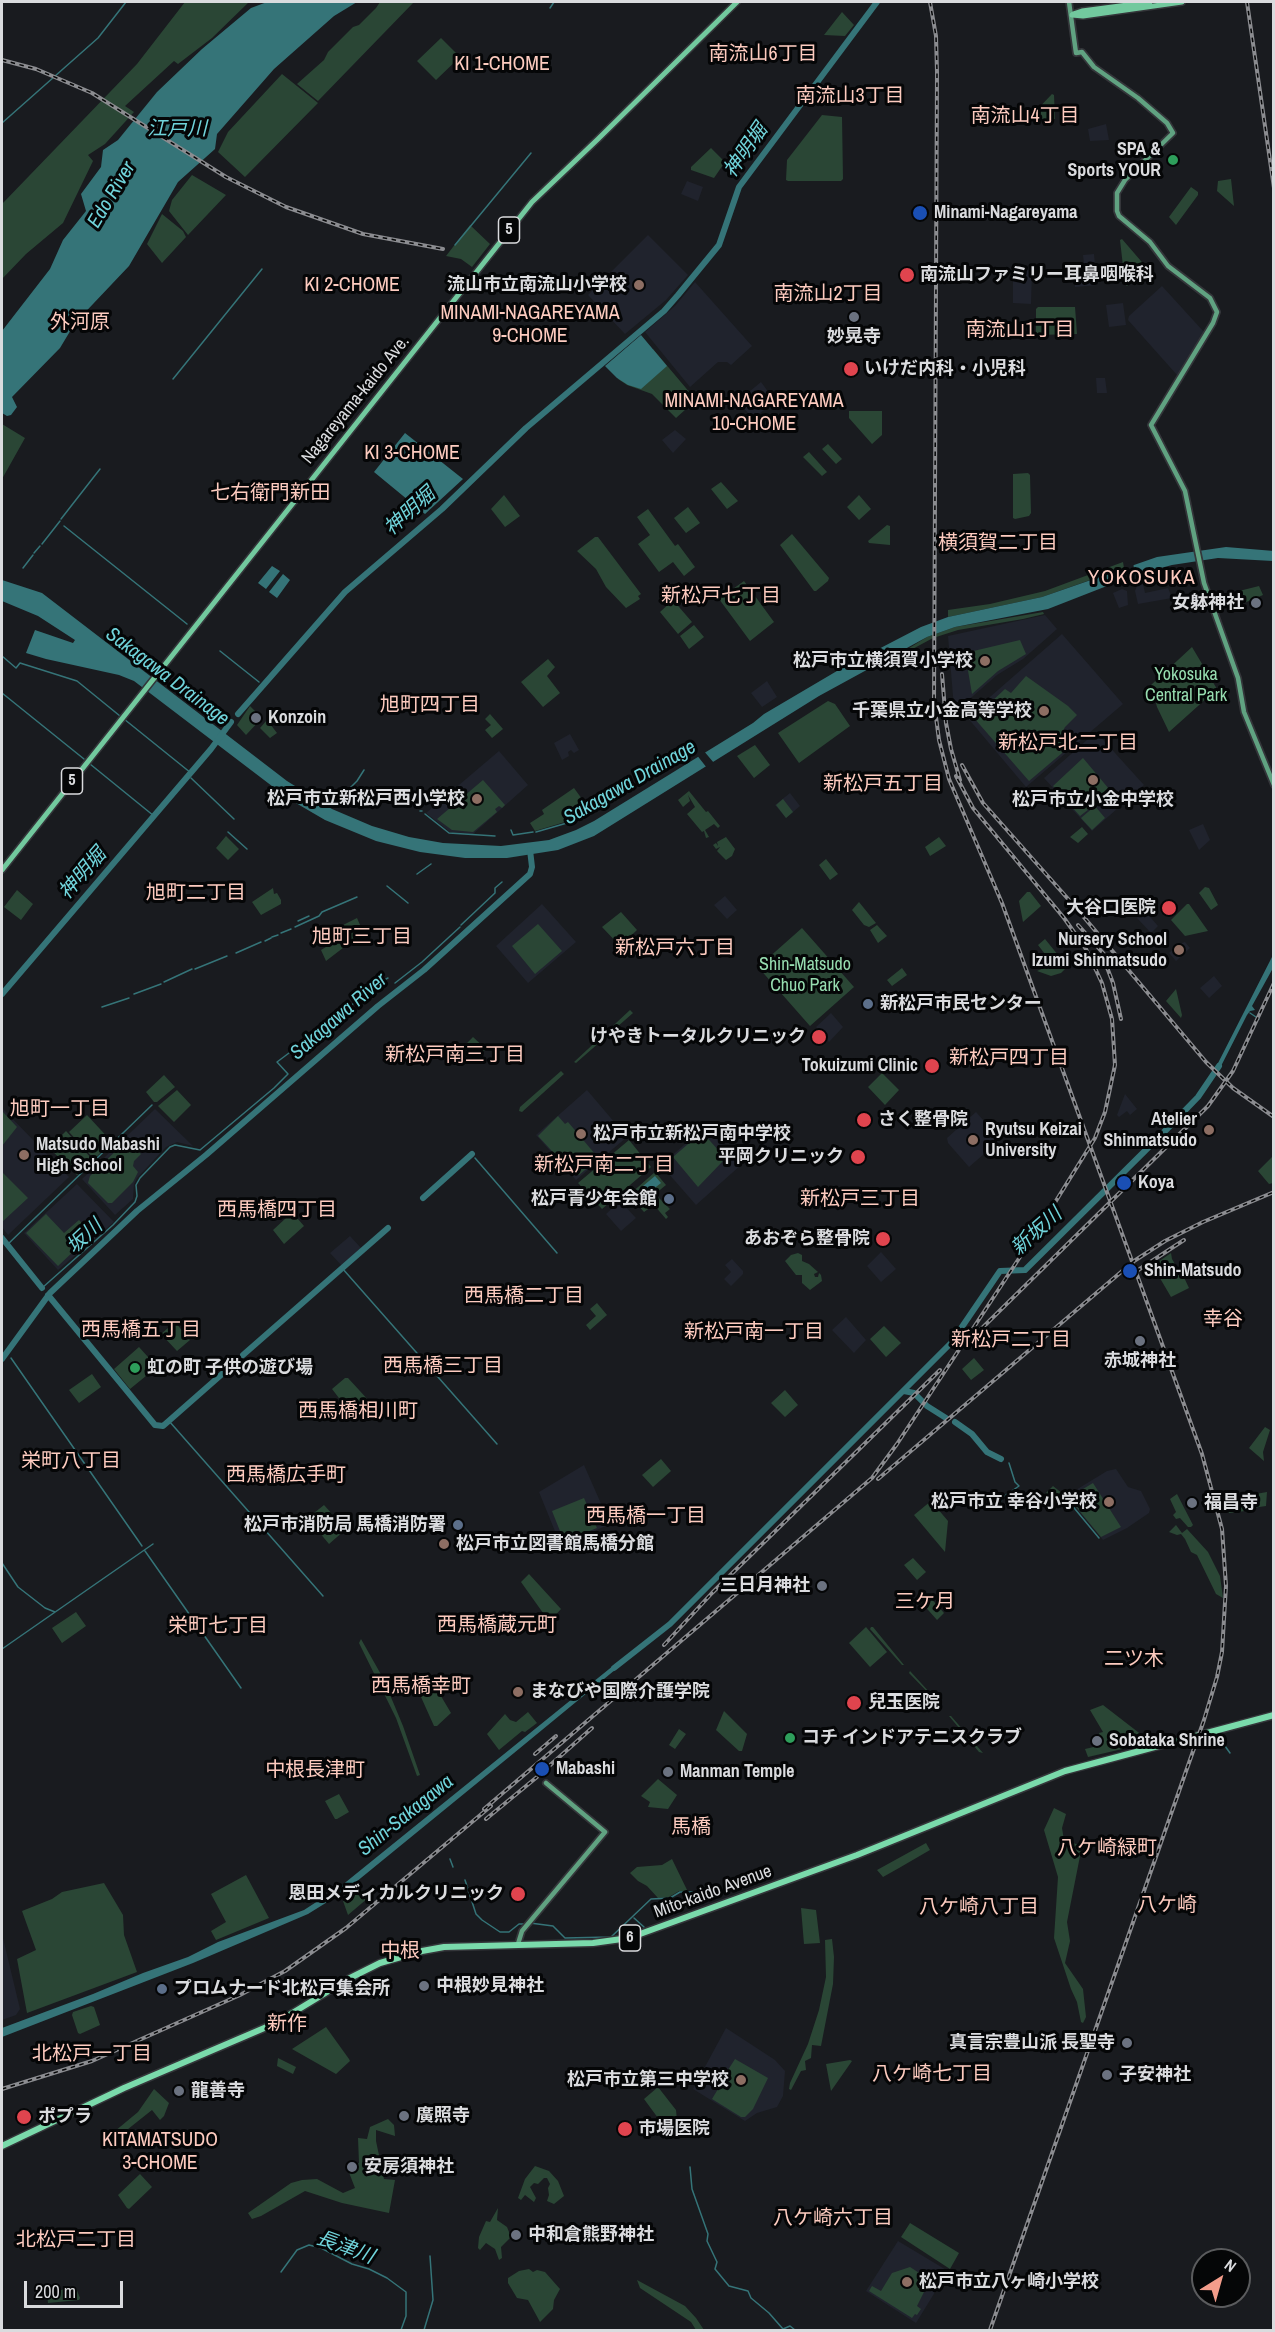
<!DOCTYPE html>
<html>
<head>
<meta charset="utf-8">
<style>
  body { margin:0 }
  #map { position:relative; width:1275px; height:2332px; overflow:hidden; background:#191b1f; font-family:"Archivo Narrow",sans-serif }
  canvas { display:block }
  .frame { position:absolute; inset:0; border:3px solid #dadbde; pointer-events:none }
  .north { position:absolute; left:1191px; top:2248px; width:60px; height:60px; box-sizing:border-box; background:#050607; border:2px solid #5a5b5d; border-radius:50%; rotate:37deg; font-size:16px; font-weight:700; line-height:24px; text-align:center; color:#dadbde }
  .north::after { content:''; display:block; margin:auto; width:21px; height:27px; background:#f49d8b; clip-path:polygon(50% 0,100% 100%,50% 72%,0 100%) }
  .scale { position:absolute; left:24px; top:2281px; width:99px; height:27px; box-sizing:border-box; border:3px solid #dadbde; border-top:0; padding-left:8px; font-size:18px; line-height:21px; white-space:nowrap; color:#dadbde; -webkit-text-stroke:4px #050607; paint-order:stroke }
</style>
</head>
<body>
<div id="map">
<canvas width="1275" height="2332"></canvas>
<div class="frame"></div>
<div class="north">N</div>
<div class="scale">200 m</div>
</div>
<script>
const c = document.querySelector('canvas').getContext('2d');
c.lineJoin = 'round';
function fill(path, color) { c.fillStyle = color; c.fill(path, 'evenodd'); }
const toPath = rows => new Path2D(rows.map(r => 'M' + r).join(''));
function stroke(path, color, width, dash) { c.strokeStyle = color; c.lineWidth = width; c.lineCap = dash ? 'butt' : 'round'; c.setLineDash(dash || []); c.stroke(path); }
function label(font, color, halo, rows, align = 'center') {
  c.font = font + ' "Archivo Narrow","Noto Sans JP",sans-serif'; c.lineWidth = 6; c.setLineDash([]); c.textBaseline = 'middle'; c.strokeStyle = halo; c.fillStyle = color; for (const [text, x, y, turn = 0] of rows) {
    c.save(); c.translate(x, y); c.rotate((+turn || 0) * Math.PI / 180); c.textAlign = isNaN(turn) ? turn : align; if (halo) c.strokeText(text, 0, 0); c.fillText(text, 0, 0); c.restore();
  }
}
fill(toPath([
  [1106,124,1109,140,1090,141,1088,129],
  [687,181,703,187,698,201,681,194],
  [648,235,688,275,666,300,625,334,588,295],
  [1094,254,1097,285,1075,287,1075,274,1085,273,1083,255],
  [1013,270,1032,270,1031,304,1013,303],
  [695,282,752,346,731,365,727,362,718,362,690,387,645,332,675,306],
  [1162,286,1204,332,1179,375,1177,375,1128,320,1129,316],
  [1123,303,1126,325,1109,327,1106,305],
  [1096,378,1105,378,1107,393,1097,393],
  [761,382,775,401,753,419,738,401],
  [675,430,686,439,673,453,662,440],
  [1143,584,1145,593,1168,588,1172,598,1138,604,1135,591,1137,586],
  [1122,589,1127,591,1128,605,1119,608,1113,593],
  [1045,615,1057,629,1023,659,997,675,957,710,954,708,948,636],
  [1062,634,1123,704,1026,787,967,717],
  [767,681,777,697,762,707,751,693],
  [1096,732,1144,785,1092,831,1044,778],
  [570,734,579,750,574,753,571,750,568,752,569,756,562,760,554,743],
  [499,751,528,785,473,834,450,832,426,813],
  [790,793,800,806,786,818,775,805],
  [1203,824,1210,840,1199,850,1189,830],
  [725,896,737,910,727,919,714,905],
  [542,904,576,942,528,983,496,946],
  [1144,910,1158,926,1151,933,1137,918],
  [1185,942,1190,948,1176,961,1169,953,1179,944],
  [1214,976,1222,986,1209,998,1200,988],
  [831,1013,843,1027,829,1042,816,1027],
  [587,1090,627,1137,576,1180,536,1135],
  [1125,1094,1137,1109,1130,1115,1127,1111,1119,1117,1117,1115],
  [2,1108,69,1177,8,1235,2,1227],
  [155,1109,193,1146,177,1142,166,1147,137,1178,134,1184,133,1199,115,1215,82,1179],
  [976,1112,999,1138,999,1141,969,1167,948,1143,947,1138],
  [706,1126,741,1165,696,1205,661,1165],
  [77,1184,114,1222,58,1270,24,1233],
  [620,1201,636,1218,621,1231,606,1214],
  [350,1236,361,1248,342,1266,330,1253],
  [881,1252,896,1269,881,1282,867,1266],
  [732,1259,743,1271,743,1274,731,1286,724,1279,731,1272,725,1265],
  [846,1317,866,1340,854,1353,832,1330],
  [584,1465,610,1524,561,1546,539,1492],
  [1116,1469,1128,1487,1141,1491,1150,1509,1149,1513,1127,1528,1103,1540,1066,1496,1107,1471],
  [2,1934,20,2009,16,2015,2,2020],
  [726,2028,775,2060,785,2071,783,2096,777,2107,757,2113,745,2121,693,2089],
  [898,2241,948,2271,916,2323,866,2291]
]), '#20232d');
fill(toPath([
  [185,2,249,2,212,38,178,64,174,61,125,106,134,112,105,144,88,155,93,161,63,223,26,254,2,279,2,204,137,64],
  [380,2,414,2,318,101,297,84,324,60,328,52,353,27,359,25,376,8],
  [842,12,854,25,845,36,824,35],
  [441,38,460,57,436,80,417,61],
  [282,74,318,103,245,177,218,152,228,132],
  [1052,94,1054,95,1055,119,1033,119,1032,115],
  [822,115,842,117,843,179,841,181,788,181,786,180,787,160],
  [711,148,725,162,714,178,691,170,691,167],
  [192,175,226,195,188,235,169,211,172,200],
  [1231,179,1234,206,1217,191,1218,181],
  [1191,187,1198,192,1198,195,1176,225,1169,217],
  [162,214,183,231,186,237,162,263,147,244],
  [470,225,490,244,472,267,461,259,446,256],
  [1122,239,1147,268,1127,286,1125,284,1120,240],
  [1038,307,1075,307,1077,334,1036,335,1036,309],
  [653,349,696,400,676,418,652,394,627,385,618,379],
  [849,411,882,411,882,435,872,444,849,418],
  [2,424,25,438,2,479],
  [828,444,842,459,836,464,822,449],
  [809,452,827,472,822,476,803,457],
  [1028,473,1030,475,1031,513,1029,516,1015,519,1013,518,1013,474],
  [721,482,738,501,727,509,711,489],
  [504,495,520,516,505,527,491,509],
  [859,495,871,509,859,520,847,507],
  [688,507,700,523,686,533,674,518],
  [648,509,675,546,678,544,695,567,684,576,673,562,659,572,638,544,650,535,637,517],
  [887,525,890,526,890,545,869,543,868,541],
  [792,534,829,578,828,581,816,591,814,591,780,545],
  [595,537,598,537,641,594,638,596,640,599,626,608,606,587,596,569,577,551],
  [1123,562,1124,568,1042,597,948,617,948,610,990,604,1045,591],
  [744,581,774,622,750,641,719,599],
  [1259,586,1263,595,1244,603,1239,591],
  [673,600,692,622,678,634,660,612],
  [1043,612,1044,614,1023,619,958,630,933,638,894,659,893,658,927,637,955,627],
  [694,625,704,637,689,649,680,636],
  [1020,640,1026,654,998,671,972,694,965,653],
  [1192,647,1217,689,1169,732,1157,707,1151,685],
  [548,659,555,667,547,676,560,693,543,707,521,682],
  [1026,676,1068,706,1077,715,1065,727,1060,737,1068,748,1029,781,974,718,1005,689,1011,693],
  [828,701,835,704,850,726,799,763,778,733],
  [250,706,262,718,246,735,237,725],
  [490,714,503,729,492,738,485,730,491,725,485,719],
  [267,720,277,733,270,738,260,728],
  [755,745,770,765,754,778,737,756],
  [1083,758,1109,789,1097,799,1098,802,1080,816,1053,786],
  [483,780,505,805,502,808,499,806,495,809,497,812,473,832,452,830,437,819],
  [574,788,590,810,575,819,535,831,530,823,544,814,542,810],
  [689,791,706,812,708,811,720,826,718,828,714,824,705,830,709,837,706,838,704,831,702,832,687,814,695,807,688,795,690,801,683,807,678,800],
  [783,799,793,812,786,818,776,805],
  [1095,806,1105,818,1092,830,1081,818],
  [1082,827,1088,834,1078,843,1070,837],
  [226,836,239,849,228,860,216,848],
  [726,837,735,849,732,856,726,860,717,851,720,847,716,849,713,845,716,843,718,846,717,842],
  [939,837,946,846,930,856,925,847],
  [826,859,838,874,830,880,819,865],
  [1205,887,1209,888,1218,905,1211,910,1199,893],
  [273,888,274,894,277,893,281,900,281,904,261,915,252,902],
  [17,890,33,904,21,920,4,907],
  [1027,892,1030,892,1041,906,1023,922,1019,901],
  [859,902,876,923,869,927,864,925,852,910],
  [1187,904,1189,904,1208,931,1185,936,1171,920],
  [621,912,637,930,620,946,602,927],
  [357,918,364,934,354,944,352,941,326,961,321,950,336,941,331,931],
  [538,924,562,951,535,974,512,946],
  [877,925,887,936,878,943,870,930],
  [802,928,854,987,810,1026,758,967],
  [1045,939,1067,966,1070,964,1061,973,1051,976,1037,971,1050,965,1051,962,1038,945],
  [902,968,907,975,892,986,887,980],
  [1176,989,1182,1015,1181,1018,1166,1001],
  [630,1010,633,1013,576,1063,574,1062],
  [473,1037,486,1049,471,1063,460,1050],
  [561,1071,564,1074,522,1112,519,1111,520,1107],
  [882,1073,899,1090,885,1105,868,1087],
  [164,1075,175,1087,157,1102,154,1102,146,1092],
  [177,1090,191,1105,174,1122,158,1106],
  [2,1111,17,1127,2,1146],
  [87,1115,112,1142,94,1159,69,1132],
  [558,1116,565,1124,568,1122,595,1154,593,1156,597,1160,579,1175,574,1175,538,1136],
  [66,1131,93,1160,77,1175,49,1148],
  [702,1132,719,1151,717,1154,723,1161,698,1187,673,1157],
  [127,1140,141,1154,134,1161,133,1166,138,1172,133,1182,112,1203,108,1203,88,1183,90,1176],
  [629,1140,651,1167,602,1209,578,1183],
  [1273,1156,1273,1183,1269,1184,1258,1171],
  [2,1172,28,1198,2,1222],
  [655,1172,666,1185,655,1194,670,1209,665,1213,668,1217,666,1219,654,1205,644,1212,629,1195],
  [286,1205,304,1226,284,1244,273,1230,286,1218,281,1210],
  [46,1214,64,1233,79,1220,91,1232,76,1245,76,1249,58,1266,26,1233],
  [798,1253,802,1255,802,1261,809,1264,818,1272,814,1274,815,1277,818,1277,819,1273,821,1275,822,1281,810,1290,802,1283,802,1275,796,1275,785,1261,791,1255],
  [1171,1253,1172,1259,1179,1271,1181,1271,1189,1288,1171,1297,1154,1268,1156,1266,1155,1264],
  [597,1303,607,1315,590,1330,586,1325,596,1316,590,1309],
  [175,1322,190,1340,177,1351,161,1334],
  [884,1326,901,1343,886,1357,870,1339],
  [139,1347,157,1367,130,1389,114,1369],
  [974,1358,984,1370,971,1380,962,1369],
  [92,1374,101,1387,79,1403,69,1390],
  [345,1378,348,1378,371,1403,358,1418,342,1402,332,1389],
  [785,1390,798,1405,785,1417,771,1403],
  [1265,1427,1270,1430,1263,1452,1264,1461,1249,1448],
  [661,1459,671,1471,653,1487,642,1475],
  [1093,1483,1121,1527,1101,1537,1072,1502,1080,1497,1078,1492],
  [1053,1486,1063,1494,1052,1501,1045,1494],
  [1267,1492,1266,1506,1246,1509,1244,1496],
  [1177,1494,1193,1525,1191,1527,1188,1527,1180,1518,1176,1519,1173,1515,1176,1512,1170,1499],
  [1243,1497,1245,1511,1229,1513,1227,1504],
  [584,1498,597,1528,564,1541,552,1511],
  [931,1501,948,1521,945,1552,914,1515],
  [324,1505,345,1528,344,1531,329,1544,309,1520,309,1517],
  [1176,1525,1182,1533,1187,1529,1208,1552,1220,1576,1223,1598,1216,1594,1197,1555,1191,1552,1185,1539,1181,1534,1177,1535,1169,1532],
  [913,1558,926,1572,917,1580,904,1565],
  [529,1574,561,1609,550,1621,548,1620,521,1582],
  [928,1595,944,1613,937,1620,921,1602],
  [76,1612,86,1626,62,1643,52,1628],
  [866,1627,887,1652,870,1667,849,1643],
  [871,1627,873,1627,904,1665,902,1665,870,1629],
  [361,1639,383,1678,403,1726,420,1775,417,1776,396,1718,359,1643],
  [910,1671,942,1706,942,1707,909,1673],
  [435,1686,451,1713,437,1726,434,1726,421,1697],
  [1103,1705,1147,1739,1148,1743,1088,1757,1085,1749,1102,1745,1099,1733,1103,1732,1090,1710],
  [724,1711,747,1734,742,1751,739,1751,716,1730],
  [528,1712,537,1723,525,1732,522,1731,499,1750,487,1734,505,1714,510,1720,516,1722],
  [949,1716,951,1716,983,1753,979,1752],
  [679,1729,686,1734,675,1749,669,1745],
  [658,1779,677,1795,668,1809,648,1807,650,1802,641,1796],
  [339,1794,349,1812,337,1819,335,1819,325,1801],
  [1054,1808,1066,1814,1062,1828,1064,1840,1082,1846,1067,1922,1070,1941,1065,1963,1083,1989,1086,2017,1083,2023,1081,2022,1077,2002,1071,1989,1054,1938,1058,1877,1044,1830],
  [926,1843,930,1850,899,1868,883,1877,877,1870],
  [672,1859,688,1892,679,1891,669,1897,658,1898,647,1886,638,1881,630,1873,637,1867,662,1865],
  [246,1875,269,1918,216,1940,211,1931,226,1922,211,1894],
  [104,1883,123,1915,124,1935,137,1972,27,2013,17,1959,36,1950,22,1911,52,1899,62,1892],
  [360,1889,368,1898,348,1915,343,1901],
  [801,1908,816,1910,820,1943,804,1944],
  [832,1939,834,1957,833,1984,821,2046,812,2045,811,2058,805,2061,806,2070,801,2071,791,2090,789,2089,790,2083,808,2044,819,2010,826,1977,825,1940],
  [91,2006,94,2007,100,2025,80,2034,78,2033,72,2015,73,2012],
  [326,2027,349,2059,350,2061,336,2074,292,2049],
  [278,2058,296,2067,293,2074,277,2066],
  [735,2059,768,2078,753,2109,745,2117,741,2117,712,2099,718,2089,711,2084,714,2078,721,2081],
  [850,2060,852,2061,831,2091,826,2064],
  [658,2087,676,2110,678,2131,669,2133,644,2099],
  [154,2089,169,2103,164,2116,160,2120,152,2110,108,2145,103,2141,138,2112],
  [388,2119,394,2125,395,2136,376,2130,376,2141,384,2179,395,2180,389,2213,342,2203,305,2191,261,2216,252,2219,248,2213,291,2183,302,2180,317,2179,343,2193,355,2188,348,2170,359,2163,358,2138,367,2139,370,2127],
  [535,2166,549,2171,558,2181,564,2196,554,2204,547,2201,549,2195,548,2188,550,2184,547,2178,544,2178,538,2184,534,2183,530,2187,536,2198,534,2202,525,2195,521,2200,518,2198,525,2179],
  [140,2174,152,2187,129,2209,127,2208,118,2195],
  [498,2208,497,2220,507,2227,511,2237,501,2247,502,2258,499,2260,495,2249,486,2243,480,2250,478,2248,479,2237,486,2221,490,2222],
  [910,2223,959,2253,950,2269,901,2237],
  [910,2267,930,2280,917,2306,921,2309,917,2315,915,2314,912,2318,869,2291,872,2286,881,2291,892,2273],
  [529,2269,533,2272,537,2270,545,2272,560,2289,554,2300,553,2309,540,2322,528,2300,517,2298,508,2283,508,2278,519,2271],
  [637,2280,685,2306,696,2318,704,2330,696,2330,691,2322,640,2288],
  [72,2287,76,2288,80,2298,79,2300,48,2303,47,2294]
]), '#2a4635');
fill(toPath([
  [267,2,357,2,334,16,274,69,217,134,215,149,178,182,129,266,75,323,60,348,12,397,17,407,11,415,7,416,2,413,2,331,50,269,63,240,86,211,81,194,101,167,103,150,118,140,157,92,202,49,251,8],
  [641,335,667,366,641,389,628,385,617,378,605,366],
  [405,433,463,479,425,514,374,472],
  [1226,547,1274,551,1273,561,1218,558,1172,565,1135,575,1048,609,955,627,927,637,819,696,594,836,558,850,507,858,465,858,420,852,376,841,325,820,289,799,134,681,119,675,46,659,26,653,35,630,73,643,75,640,38,616,2,601,2,580,42,593,287,781,332,809,372,826,409,837,443,843,501,846,549,840,576,830,594,821,753,723,764,714,842,668,921,627,948,617,1042,597,1157,557],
  [272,566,280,571,266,589,258,583],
  [283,574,290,580,277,598,269,592],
  [1273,955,1273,968,1252,1006,1255,1010,1250,1011,1247,1015,1218,1072,1215,1069],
  [655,1176,661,1183,642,1198,637,1191],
  [619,1661,621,1665,514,1753,345,1891,308,1914,193,1963,2,2037,2,2028,93,1994,143,1973,188,1957,218,1942,304,1910,341,1886]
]), '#357478');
fill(toPath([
  [1133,561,1135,578,1126,582,1124,564],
  [703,750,714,763,707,768,696,754]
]), '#191b1f');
stroke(toPath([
  [550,8,554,2],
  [2,123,98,38,126,2],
  [455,245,531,153],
  [173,379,262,269],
  [61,519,100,469],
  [64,526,187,624],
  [42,544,60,521],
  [34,553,40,546],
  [23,568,33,555],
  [220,651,259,682],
  [2,656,16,668,20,663,77,681,120,716],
  [262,685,263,686],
  [2,693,84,759],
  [124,719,191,773],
  [90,764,154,816],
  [191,778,234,819],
  [363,800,349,789,357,781,364,770],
  [420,811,422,811],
  [425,814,449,833,495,836],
  [511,830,513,835,533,832],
  [228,832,247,849],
  [536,832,567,823,590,811],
  [417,874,431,864],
  [387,886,408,903],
  [298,921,309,916],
  [461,925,495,893,495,888,502,882],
  [295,927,319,916,322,912,357,897],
  [281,933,291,929],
  [272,937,278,935],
  [265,941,271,938],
  [236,953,261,942],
  [195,969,227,956],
  [164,982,192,969],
  [395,983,422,962,460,927],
  [134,994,161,984],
  [102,1007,129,998],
  [1250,1013,1259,1019],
  [472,1154,473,1155],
  [475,1158,557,1253],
  [7,1245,152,1105],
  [342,1268,497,1444],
  [42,1288,113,1225,135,1202,137,1196,136,1185,140,1178,170,1147,175,1145,200,1150,274,1088,288,1074,277,1062,297,1047,313,1040,374,985,388,978],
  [11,1358,142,1546],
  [169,1421,323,1596],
  [1065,1497,1099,1538],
  [998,1507,1003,1497,1019,1486,1015,1482,1009,1463],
  [145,1551,241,1688],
  [2,1563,18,1587,45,1608,55,1612],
  [2,1649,153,1544],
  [1217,1735,1230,1753],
  [450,1859,453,1867],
  [465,1880,476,1914,482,1920,500,1932,509,1932,519,1924,525,1924],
  [634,1918,644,1927],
  [530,1923,553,1926,565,1938],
  [565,1938,611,1937,651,1899,670,1898,680,1892,697,1892,714,1899],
  [690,2167,692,2189,708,2234,707,2241,717,2262,715,2269,729,2286,748,2291,751,2298,769,2313,783,2329,790,2326,795,2330],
  [281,2272,297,2250,309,2245,321,2248,352,2264,369,2269,387,2278,406,2292,406,2316,401,2330],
  [424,2330,433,2300,430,2256]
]), '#357478', 1.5);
stroke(toPath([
  [238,714,345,592,442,509,526,428,664,311,678,295,719,245,739,187,877,2],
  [2,994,211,749,231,722],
  [423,1198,472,1154],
  [2,1238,42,1288],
  [48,1295,155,1425,163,1426,238,1360],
  [243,1355,388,1228],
  [2,1359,50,1293,137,1211,206,1155,378,1006,424,970,530,874,532,867,530,850],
  [904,1391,914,1393,927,1406,946,1418],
  [955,1422,972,1434,987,1452,1001,1459],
  [614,1668,670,1624,951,1343,1000,1271,1025,1270,1167,1129,1198,1097,1219,1066]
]), '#357478', 6);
const secondary = toPath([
  [1069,2,1076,53,1082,52,1094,67,1138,98,1167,123,1173,133,1125,180,1117,193,1117,211,1119,216,1150,242,1168,266,1210,298,1217,312,1213,323,1151,425,1185,491,1204,583,1238,678,1244,712,1274,785],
  [518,1944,522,1931,605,1832,546,1783]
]);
const primary = toPath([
  [1073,14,1082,11,1150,2],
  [1072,15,1083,16,1182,2],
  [2,870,532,202,598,139,737,2]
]);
const trunk = toPath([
  [2,2146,124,2088,276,2023,350,1978,380,1963,422,1951,444,1947,593,1943,629,1938,857,1855,1065,1771,1274,1715]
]);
stroke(secondary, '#34363a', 8);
stroke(primary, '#34363a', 8);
stroke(trunk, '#34363a', 9);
stroke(secondary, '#60a281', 4.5);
stroke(primary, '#72c99e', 5);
stroke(trunk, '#7adaab', 6);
const rail = toPath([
  [930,2,936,36,937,72,934,702,939,740,949,779,1002,903,1202,1454,1222,1529,1226,1586,1222,1652,1217,1677,1204,1720,990,2330],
  [1247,2,1274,188],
  [2,60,36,69,92,93,226,177,286,207,363,234,443,249],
  [942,674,946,723,951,749,960,780],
  [962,765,983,803,1077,909,1206,1062,1233,1088,1274,1117],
  [1078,925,1112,963],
  [1103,957,1113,983,1121,1019],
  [1129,1276,1184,1240],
  [976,1334,1208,1106,1233,1071,1274,983],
  [878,1479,1134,1261,1165,1241,1203,1222,1274,1192],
  [664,1645,712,1593,940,1370],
  [535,1754,556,1736],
  [548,1767,592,1728],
  [484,1809,872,1478,897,1444,1041,1225,1095,1138,1105,1112,1115,1065,1112,1019,1102,983,1086,949,1064,918,973,808,956,776],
  [486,1819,537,1777],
  [2,2089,92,2061,240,1995,285,1971,346,1928,491,1806]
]);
stroke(rail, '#8b8c90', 4);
stroke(rail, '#050607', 1.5, [4.5]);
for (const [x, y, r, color] of [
  [1173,160,6,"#2e9e5b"],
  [920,213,8,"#1a4fb4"],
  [907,275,8,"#e0444e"],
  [639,285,6,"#8d6e63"],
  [854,317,6,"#6b7280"],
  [851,369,8,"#e0444e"],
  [1256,603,6,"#6b7280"],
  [985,661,6,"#8d6e63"],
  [1044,711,6,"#8d6e63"],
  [256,718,6,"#6b7280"],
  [1093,780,6,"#8d6e63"],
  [477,799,6,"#8d6e63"],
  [1169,908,8,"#e0444e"],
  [1179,950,6,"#8d6e63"],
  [868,1004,6,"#5c6f8a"],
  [819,1037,8,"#e0444e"],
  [932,1066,8,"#e0444e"],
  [864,1120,8,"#e0444e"],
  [1209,1130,6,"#8d6e63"],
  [581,1134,6,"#8d6e63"],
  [973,1140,6,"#8d6e63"],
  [24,1155,6,"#8d6e63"],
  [858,1157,8,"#e0444e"],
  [1124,1183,8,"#1a4fb4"],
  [669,1199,6,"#5c6f8a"],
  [883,1239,8,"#e0444e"],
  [1130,1271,8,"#1a4fb4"],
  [1140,1341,6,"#6b7280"],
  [135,1368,6,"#2e9e5b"],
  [1109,1502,6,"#8d6e63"],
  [1192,1503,6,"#6b7280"],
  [458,1525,6,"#5c6f8a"],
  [444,1544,6,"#8d6e63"],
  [822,1586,6,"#6b7280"],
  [518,1692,6,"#8d6e63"],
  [854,1703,8,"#e0444e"],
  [790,1738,6,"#2e9e5b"],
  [1097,1741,6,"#6b7280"],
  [542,1769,8,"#1a4fb4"],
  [668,1772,6,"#6b7280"],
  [518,1894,8,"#e0444e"],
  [424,1986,6,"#6b7280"],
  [162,1989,6,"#5c6f8a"],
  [1127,2043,6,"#6b7280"],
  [1107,2075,6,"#6b7280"],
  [741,2080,6,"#8d6e63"],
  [179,2091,6,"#6b7280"],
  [404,2116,6,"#6b7280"],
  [24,2117,8,"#e0444e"],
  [625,2129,8,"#e0444e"],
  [352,2167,6,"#6b7280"],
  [516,2235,6,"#6b7280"],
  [907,2282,6,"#8d6e63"]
]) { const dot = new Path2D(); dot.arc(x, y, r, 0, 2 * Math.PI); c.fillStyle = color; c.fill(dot); stroke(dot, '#050607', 2); }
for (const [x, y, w] of [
  [509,230,21],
  [72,781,21],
  [630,1938,21]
]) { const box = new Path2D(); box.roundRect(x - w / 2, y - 13, w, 26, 4.5); c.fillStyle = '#050607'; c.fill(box); stroke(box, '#dadbde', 1.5); }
label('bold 16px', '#dadbde', null, [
  ["5",509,230],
  ["5",72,781],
  ["6",630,1938]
]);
label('bold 18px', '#dadbde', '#050607', [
  ["SPA &",1161,150,"right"],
  ["Sports YOUR",1161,171,"right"],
  ["Minami-Nagareyama",934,213],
  ["南流山ファミリー耳鼻咽喉科",920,275],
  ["流山市立南流山小学校",627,285,"right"],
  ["妙晃寺",854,337,"center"],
  ["いけだ内科・小児科",864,369],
  ["女躰神社",1244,603,"right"],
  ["松戸市立横須賀小学校",973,661,"right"],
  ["千葉県立小金高等学校",1032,711,"right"],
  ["Konzoin",268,718],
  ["松戸市立新松戸西小学校",465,799,"right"],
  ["松戸市立小金中学校",1093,800,"center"],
  ["大谷口医院",1156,908,"right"],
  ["Nursery School",1167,940,"right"],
  ["Izumi Shinmatsudo",1167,961,"right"],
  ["新松戸市民センター",880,1004],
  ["けやきトータルクリニック",806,1037,"right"],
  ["Tokuizumi Clinic",918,1066,"right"],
  ["さく整骨院",878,1120],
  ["Atelier",1197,1120,"right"],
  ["Shinmatsudo",1197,1141,"right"],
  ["Ryutsu Keizai",985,1130],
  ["University",985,1151],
  ["松戸市立新松戸南中学校",593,1134],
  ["Matsudo Mabashi",36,1145],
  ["High School",36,1166],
  ["平岡クリニック",844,1157,"right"],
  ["Koya",1138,1183],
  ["松戸青少年会館",657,1199,"right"],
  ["あおぞら整骨院",870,1239,"right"],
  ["Shin-Matsudo",1144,1271],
  ["赤城神社",1140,1361,"center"],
  ["虹の町 子供の遊び場",147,1368],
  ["松戸市立 幸谷小学校",1097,1502,"right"],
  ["福昌寺",1204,1503],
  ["松戸市消防局 馬橋消防署",446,1525,"right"],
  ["松戸市立図書館馬橋分館",456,1544],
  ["三日月神社",810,1586,"right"],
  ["まなびや国際介護学院",530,1692],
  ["兒玉医院",868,1703],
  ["コチ インドアテニスクラブ",802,1738],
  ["Sobataka Shrine",1109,1741],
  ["Mabashi",556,1769],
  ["Manman Temple",680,1772],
  ["恩田メディカルクリニック",504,1894,"right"],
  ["中根妙見神社",436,1986],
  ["プロムナード北松戸集会所",174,1989],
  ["真言宗豊山派 長聖寺",1115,2043,"right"],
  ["子安神社",1119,2075],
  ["松戸市立第三中学校",729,2080,"right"],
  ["龍善寺",191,2091],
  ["廣照寺",416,2116],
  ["ポプラ",38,2117],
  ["市場医院",638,2129],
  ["安房須神社",364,2167],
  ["中和倉熊野神社",528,2235],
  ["松戸市立八ヶ崎小学校",919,2282]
], 'left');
label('18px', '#dadbde', '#050607', [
  ["Nagareyama-kaido Ave.",356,400,-51],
  ["Mito-kaido Avenue",713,1892,-20]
]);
label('18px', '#97ddb0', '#050607', [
  ["Yokosuka",1186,675],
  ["Central Park",1186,696],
  ["Shin-Matsudo",805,965],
  ["Chuo Park",805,986]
]);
label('20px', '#fdcbbf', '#050607', [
  ["南流山6丁目",763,55],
  ["KI 1-CHOME",502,65],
  ["南流山3丁目",850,97],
  ["南流山4丁目",1025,117],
  ["KI 2-CHOME",352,286],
  ["南流山2丁目",828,295],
  ["MINAMI-NAGAREYAMA",530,314],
  ["9-CHOME",530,337],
  ["外河原",80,323],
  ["南流山1丁目",1020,331],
  ["MINAMI-NAGAREYAMA",754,402],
  ["10-CHOME",754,425],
  ["KI 3-CHOME",412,454],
  ["七右衛門新田",270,494],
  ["横須賀二丁目",998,544],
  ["新松戸七丁目",721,597],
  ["旭町四丁目",430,706],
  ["新松戸北二丁目",1068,744],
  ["新松戸五丁目",883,785],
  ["旭町二丁目",196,894],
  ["旭町三丁目",362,938],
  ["新松戸六丁目",675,949],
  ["新松戸南三丁目",455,1056],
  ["新松戸四丁目",1009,1059],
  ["旭町一丁目",60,1110],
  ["新松戸南二丁目",604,1166],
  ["新松戸三丁目",860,1200],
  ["西馬橋四丁目",277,1211],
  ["西馬橋二丁目",524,1297],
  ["幸谷",1223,1320],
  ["西馬橋五丁目",141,1331],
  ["新松戸南一丁目",754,1333],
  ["新松戸二丁目",1011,1341],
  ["西馬橋三丁目",443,1367],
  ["西馬橋相川町",358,1412],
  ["栄町八丁目",71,1462],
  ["西馬橋広手町",286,1476],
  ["西馬橋一丁目",646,1517],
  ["三ケ月",925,1603],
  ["西馬橋蔵元町",497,1626],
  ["栄町七丁目",218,1627],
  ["二ツ木",1134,1660],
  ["西馬橋幸町",421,1687],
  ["中根長津町",315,1771],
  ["馬橋",691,1828],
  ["八ケ崎緑町",1107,1849],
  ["八ケ崎",1167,1906],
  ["八ケ崎八丁目",979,1908],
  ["中根",400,1952],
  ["新作",287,2025],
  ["北松戸一丁目",92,2055],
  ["八ケ崎七丁目",932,2075],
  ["KITAMATSUDO",160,2141],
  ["3-CHOME",160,2164],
  ["八ケ崎六丁目",833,2219],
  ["北松戸二丁目",76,2241]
]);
label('italic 20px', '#70d4db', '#050607', [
  ["江戸川",177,130],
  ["神明堀",746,151,-55],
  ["Edo River",112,195,-59],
  ["神明堀",410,512,-42],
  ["Sakagawa Drainage",167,677,37],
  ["Sakagawa Drainage",630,783,-30],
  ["神明堀",83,874,-49],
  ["Sakagawa River",339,1017,-41],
  ["新坂川",1037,1232,-42],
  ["坂川",85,1237,-43],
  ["Shin-Sakagawa",406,1816,-39],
  ["長津川",345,2248,20]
]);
c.letterSpacing = '1.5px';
label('21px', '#fdcbbf', '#050607', [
  ["YOKOSUKA",1142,578]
]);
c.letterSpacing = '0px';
</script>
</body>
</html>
